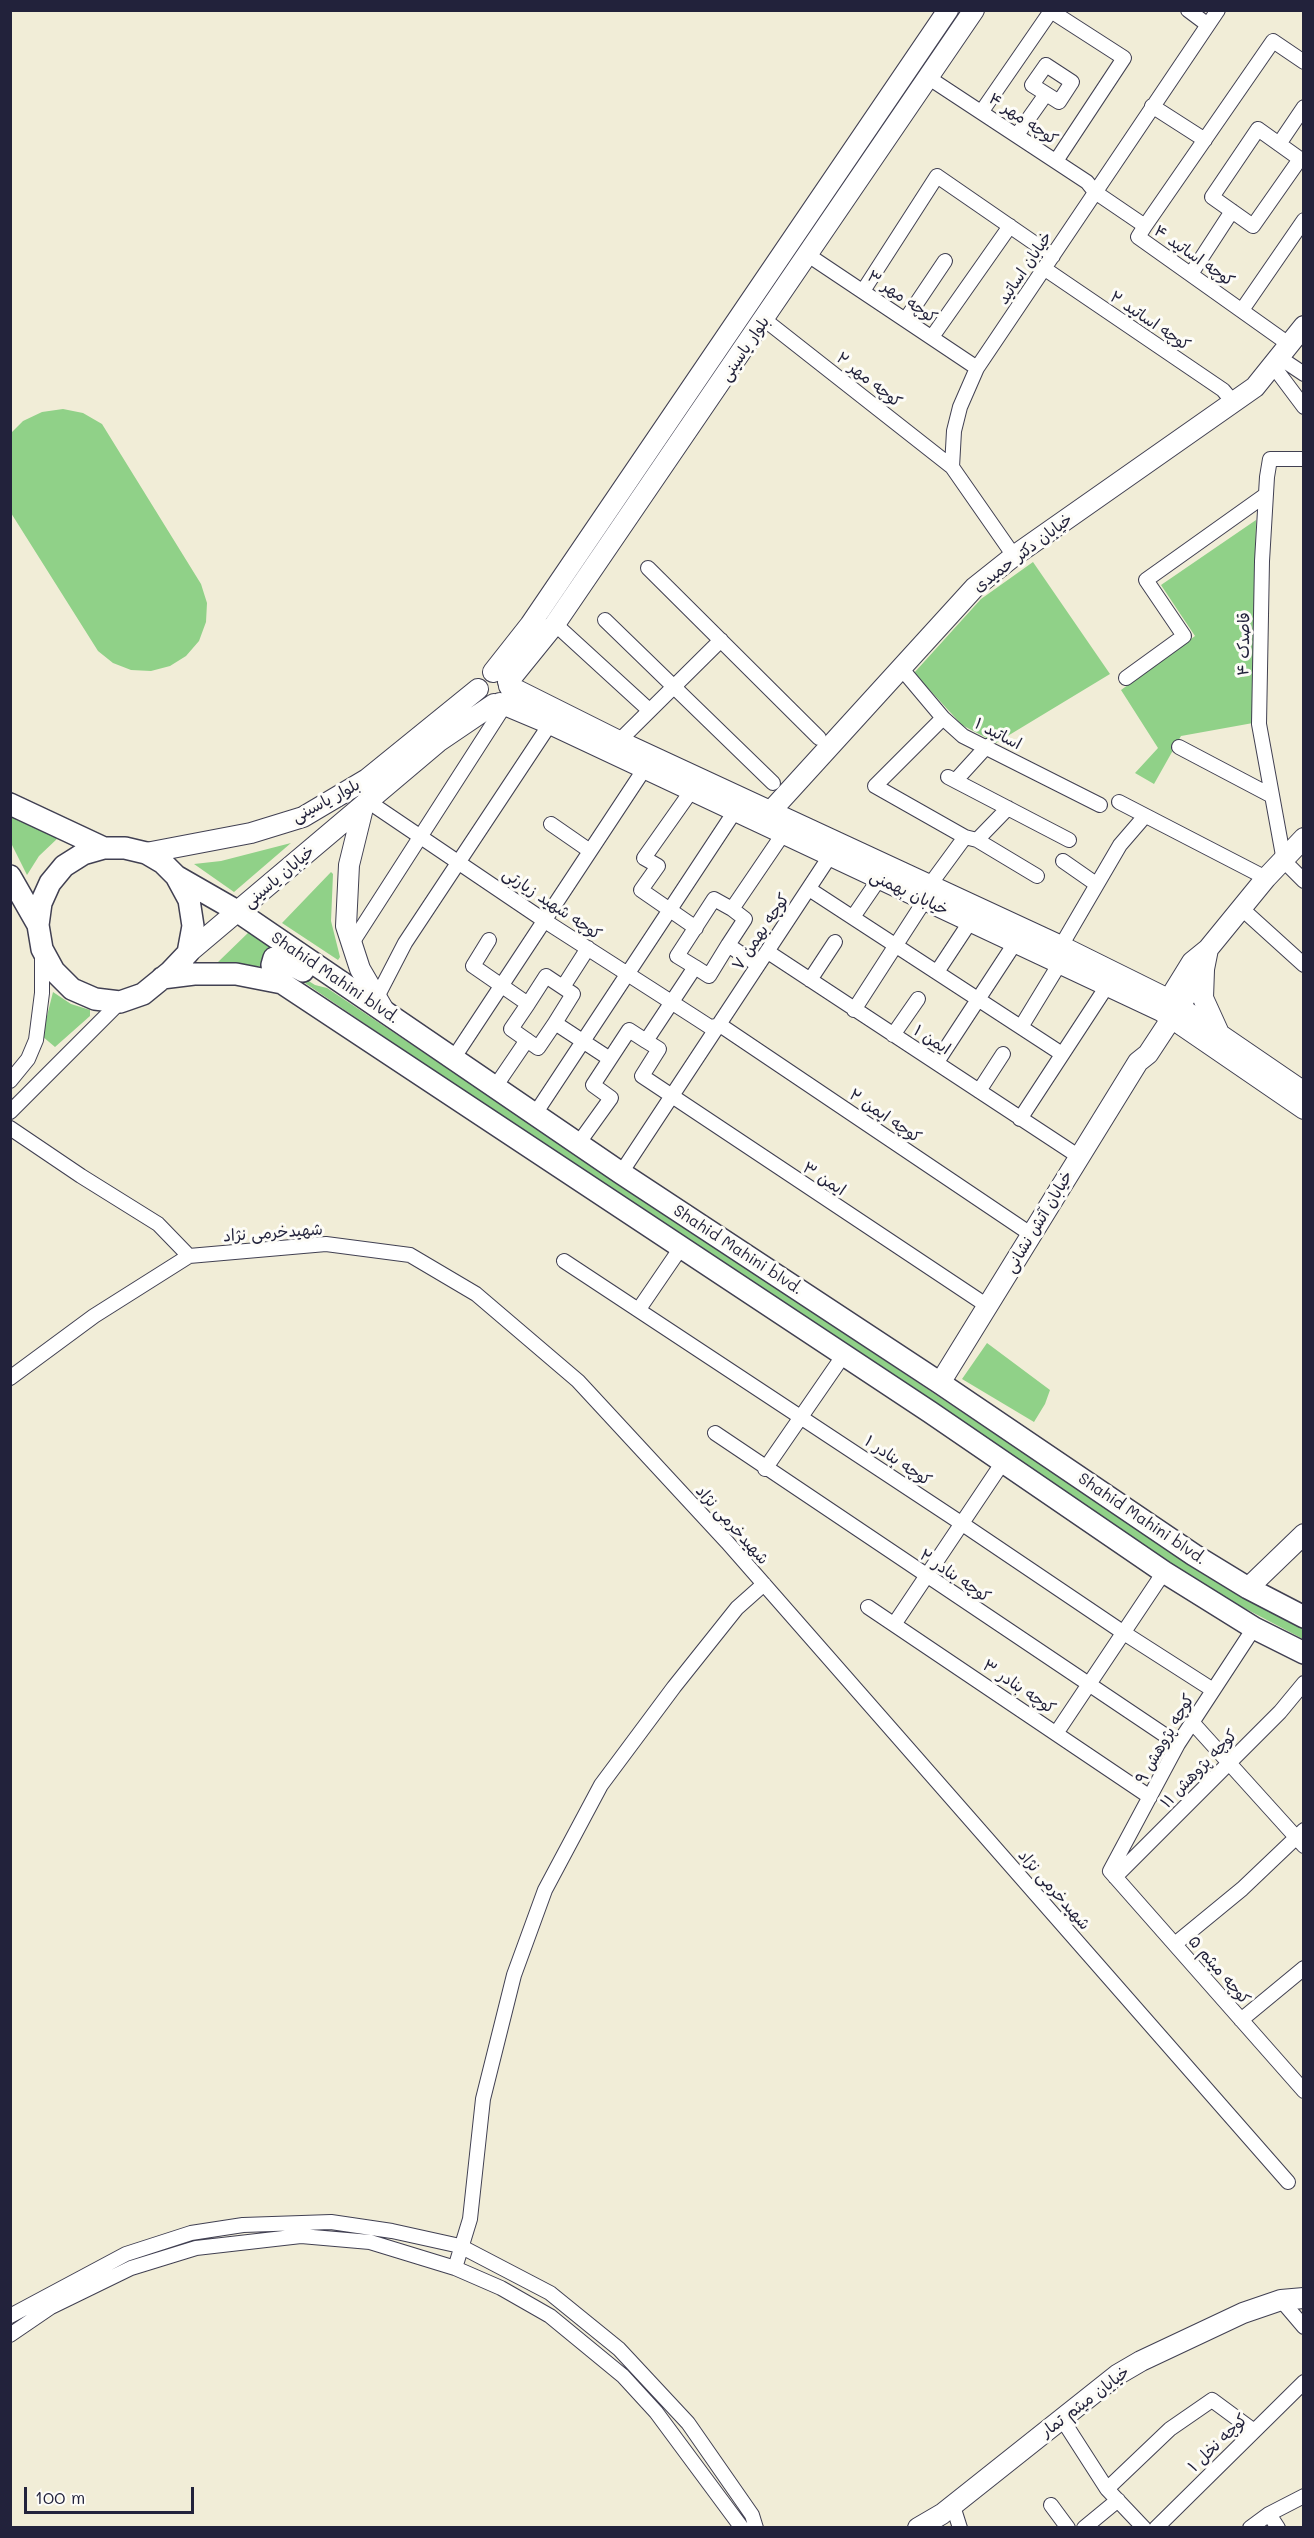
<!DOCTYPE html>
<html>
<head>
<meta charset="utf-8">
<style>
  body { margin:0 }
  #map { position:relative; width:1314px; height:2538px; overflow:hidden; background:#f1edd7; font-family:Mali,sans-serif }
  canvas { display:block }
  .frame { position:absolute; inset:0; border:12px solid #22223b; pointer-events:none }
  .scale { position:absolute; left:24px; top:2487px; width:170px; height:27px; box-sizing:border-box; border:3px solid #22223b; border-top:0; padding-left:8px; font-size:18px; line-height:21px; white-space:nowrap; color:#22223b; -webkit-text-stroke:4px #fdfcf7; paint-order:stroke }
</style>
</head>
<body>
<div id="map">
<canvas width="1314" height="2538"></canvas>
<div class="frame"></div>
<div class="scale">100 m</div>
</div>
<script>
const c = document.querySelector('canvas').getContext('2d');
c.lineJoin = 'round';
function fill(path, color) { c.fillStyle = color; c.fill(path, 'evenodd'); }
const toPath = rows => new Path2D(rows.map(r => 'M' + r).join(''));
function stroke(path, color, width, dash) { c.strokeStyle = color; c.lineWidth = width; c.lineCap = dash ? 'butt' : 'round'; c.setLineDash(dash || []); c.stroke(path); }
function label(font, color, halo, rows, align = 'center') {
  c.font = font + ' Mali,"Playpen Sans Arabic",sans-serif'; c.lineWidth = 6; c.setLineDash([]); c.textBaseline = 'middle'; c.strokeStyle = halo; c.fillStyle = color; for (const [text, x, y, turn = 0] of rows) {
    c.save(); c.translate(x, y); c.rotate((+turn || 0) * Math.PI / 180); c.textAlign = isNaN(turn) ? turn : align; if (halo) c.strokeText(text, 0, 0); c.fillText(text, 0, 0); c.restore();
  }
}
fill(toPath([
  [63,409,83,413,102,424,201,584,207,603,206,622,199,641,186,656,170,666,151,671,131,670,113,663,98,651,11,513,11,433,23,421,42,412],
  [1256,520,1253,723,1181,736,1154,784,1135,773,1158,748,1121,690,1195,636,1161,585],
  [1033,562,1110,674,996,743,962,725,914,673,981,599],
  [11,815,59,837,39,856,27,875,11,843],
  [291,843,234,892,194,864,221,861],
  [331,872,333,874,331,921,340,957,338,960,282,923],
  [250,931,277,949,264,967,218,962],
  [280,963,315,985,327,988,1215,1581,1303,1628,1303,1639,1210,1590,586,1174,277,964],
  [53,992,71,1004,90,1010,90,1016,55,1047,42,1036],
  [987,1343,1050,1390,1045,1404,1034,1422,962,1379]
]), '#90d188');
const street = toPath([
  [1188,10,1208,25],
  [1046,65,1072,82,1059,102,1032,85,1046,65],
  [929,78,1087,182,1095,192,1145,226,1138,237,1290,345],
  [1152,106,1205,140],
  [982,111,1051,11,1124,58,1056,161],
  [1258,129,1300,159,1253,226,1212,197,1258,129],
  [1017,135,1046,94],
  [1279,144,1304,107],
  [1145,226,1273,41,1304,62],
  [808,255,977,368],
  [1045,269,1223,390,1234,403],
  [1191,274,1232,211],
  [863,291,937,176,1053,256],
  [1242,310,1304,220],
  [906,319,945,261],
  [765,320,952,467],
  [932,337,1010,226],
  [1280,358,1304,374],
  [1274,367,1304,407],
  [1304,459,1270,459,1267,477,1262,561,1259,724,1284,861,1304,881],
  [1014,556,952,467,954,431,960,407,977,368,1218,10],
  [648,568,819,738],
  [605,620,773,783],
  [555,624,649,710],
  [901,668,943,718,963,736,1100,805],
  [1126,678,1184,636,1146,580,1264,496],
  [943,718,875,786,965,837,977,840,1037,876],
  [619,741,721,640],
  [1179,747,1272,796],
  [948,777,1069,840],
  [956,780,987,746],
  [692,790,644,858,658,866,641,890,696,928],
  [369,802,545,921,693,1016,710,1027,720,1025],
  [1119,802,1266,878],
  [551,824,590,851],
  [783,834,732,909,714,899,677,956,695,967,646,1041,659,1049,642,1076,989,1307],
  [977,840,1008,808],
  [1063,861,1096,884],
  [929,886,965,837],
  [809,889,1062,1054],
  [1241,908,1304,965],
  [853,917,879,879],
  [489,940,473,966,528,1004,511,1029,538,1048,555,1023],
  [352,943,505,705],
  [728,945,758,965],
  [1061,946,1120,845,1145,816],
  [768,952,1078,1156],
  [695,967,709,976,728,945,745,919,732,909],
  [937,972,970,922],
  [810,980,835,942],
  [563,987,588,948],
  [376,999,405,943,550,724],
  [528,1004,546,976,573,994,555,1023,610,1059,629,1030,646,1041],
  [854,1010,925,900],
  [720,1025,1032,1235],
  [1021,1027,1060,963],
  [893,1035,918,999],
  [453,1059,645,768],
  [937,1062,1015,943],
  [10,1081,28,1059,36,1040,42,993,42,954],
  [495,1087,527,1040],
  [979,1091,1003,1054],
  [10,1112,120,1002],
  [535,1114,735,811],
  [1020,1119,1107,986],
  [10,1128,81,1176,158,1224,189,1256],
  [578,1144,611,1098,593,1085,610,1059],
  [621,1173,830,856],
  [564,1261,961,1523,1124,1633,1213,1690],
  [639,1309,680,1249],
  [10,1378,94,1316,189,1256,326,1244,410,1255,476,1294,578,1381,727,1542,1288,2182],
  [715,1433,1178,1744],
  [765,1469,843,1356],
  [868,1607,1150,1797],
  [895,1623,1003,1462],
  [1254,1628,1178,1744,1110,1871,1304,2091],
  [1192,1722,1304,1846],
  [1057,1732,1164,1572],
  [1115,1877,1280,1712,1304,1683],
  [1175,1944,1242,1889,1304,1830],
  [1241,2020,1304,1968],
  [455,2268,470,2219,483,2099,514,1975,545,1890,601,1785,674,1687,737,1608,764,1584],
  [1281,2300,1304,2327],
  [10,2316,126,2254,191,2233,243,2225,331,2222,392,2231,460,2246,550,2293,619,2349,688,2423,752,2515,756,2528],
  [10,2335,51,2307,131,2268,196,2248,301,2236,370,2242,455,2268,501,2288,550,2316,623,2376,656,2412,742,2528],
  [1062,2419,1107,2489,1144,2528],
  [1107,2489,1170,2429,1212,2400,1254,2431],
  [1051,2505,1068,2528],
  [953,2506,960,2528],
  [1269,2514,1278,2528],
  [1084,2528,1118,2500],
  [1156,2528,1304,2382],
  [1250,2528,1269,2514,1304,2496]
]);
const secondary = toPath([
  [493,672,530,625,948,10],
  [508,682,555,624,974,10],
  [509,686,619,741,1061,946,1168,999,1304,1092],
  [500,703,550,724,1161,1011,1304,1109],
  [363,808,349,865,346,926,360,969,385,1012],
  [770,812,975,587,1014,556,1255,387,1304,326],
  [146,853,251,833,303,817,367,779,478,689],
  [188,953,438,742,494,704],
  [1204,970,1203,998,1218,1031],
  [1163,1009,1192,962,1208,949,1266,878,1304,838],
  [940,1383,1138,1062,1148,1054,1204,969,1208,949],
  [1248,1588,1304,1534],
  [918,2528,942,2514,1117,2375,1141,2361,1243,2313,1281,2300,1304,2298]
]);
const primary = toPath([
  [10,804,104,848],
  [104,848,125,848,146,853,163,863,176,876,189,900,193,926,188,953,170,972,143,994,120,1002,95,999,72,989,54,971,42,949,38,925,41,903,50,883,64,866,83,854,104,848],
  [10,876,38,925],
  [176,876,237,911,621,1173,940,1383,1194,1555,1248,1588,1304,1617],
  [162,978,194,974,236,974,282,983,930,1412,1164,1572,1254,1628,1304,1653],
  [282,983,272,965,274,958,279,958,303,971]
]);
stroke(street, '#414052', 16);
stroke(secondary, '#414052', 22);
stroke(primary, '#414052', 24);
stroke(street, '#fff', 14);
stroke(secondary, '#fff', 20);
stroke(primary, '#fff', 21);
label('16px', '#22223b', '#fdfcf7', [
  ["کوچه مهر ۴",1023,119,34],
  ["کوچه اساتید ۴",1194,256,35],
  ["خیابان اساتید",1025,268,-56],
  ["کوچه مهر ۳",902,297,34],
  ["کوچه اساتید ۲",1150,321,34],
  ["بلوار یاسینی",745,349,-56],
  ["کوچه مهر ۲",869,380,38],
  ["خیابان دکتر حمیدی",1023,553,-37],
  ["قاصدک ۴",1244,644,-89],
  ["اساتید ۱",998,734,27],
  ["بلوار یاسینی",326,801,-28],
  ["خیابان یاسینی",279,877,-40],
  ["خیابان بهمنی",909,893,25],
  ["کوچه شهید زیارتی",552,904,34],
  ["کوچه بهمن ۷",761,932,-56],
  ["Shahid Mahini blvd.",335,978,34],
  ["ایمن ۱",932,1040,33],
  ["کوچه ایمن ۲",885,1116,34],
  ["ایمن ۳",824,1179,33],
  ["خیابان آتش نشانی",1039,1222,-59],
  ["شهیدخرمی نژاد",273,1233,-4],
  ["Shahid Mahini blvd.",738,1250,33],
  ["کوچه بنادر ۱",898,1461,34],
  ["Shahid Mahini blvd.",1142,1519,34],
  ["شهیدخرمی نژاد",732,1525,48],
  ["کوچه بنادر ۲",955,1576,34],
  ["کوچه بنادر ۳",1019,1687,34],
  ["کوچه پژوهش ۹",1165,1739,-60],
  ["کوچه پژوهش ۱۱",1199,1769,-46],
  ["شهیدخرمی نژاد",1054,1890,49],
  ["کوچه میثم ۵",1219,1970,49],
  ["خیابان میثم تمار",1085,2402,-37],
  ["کوچه نخل ۱",1218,2443,-44]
]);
</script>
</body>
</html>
